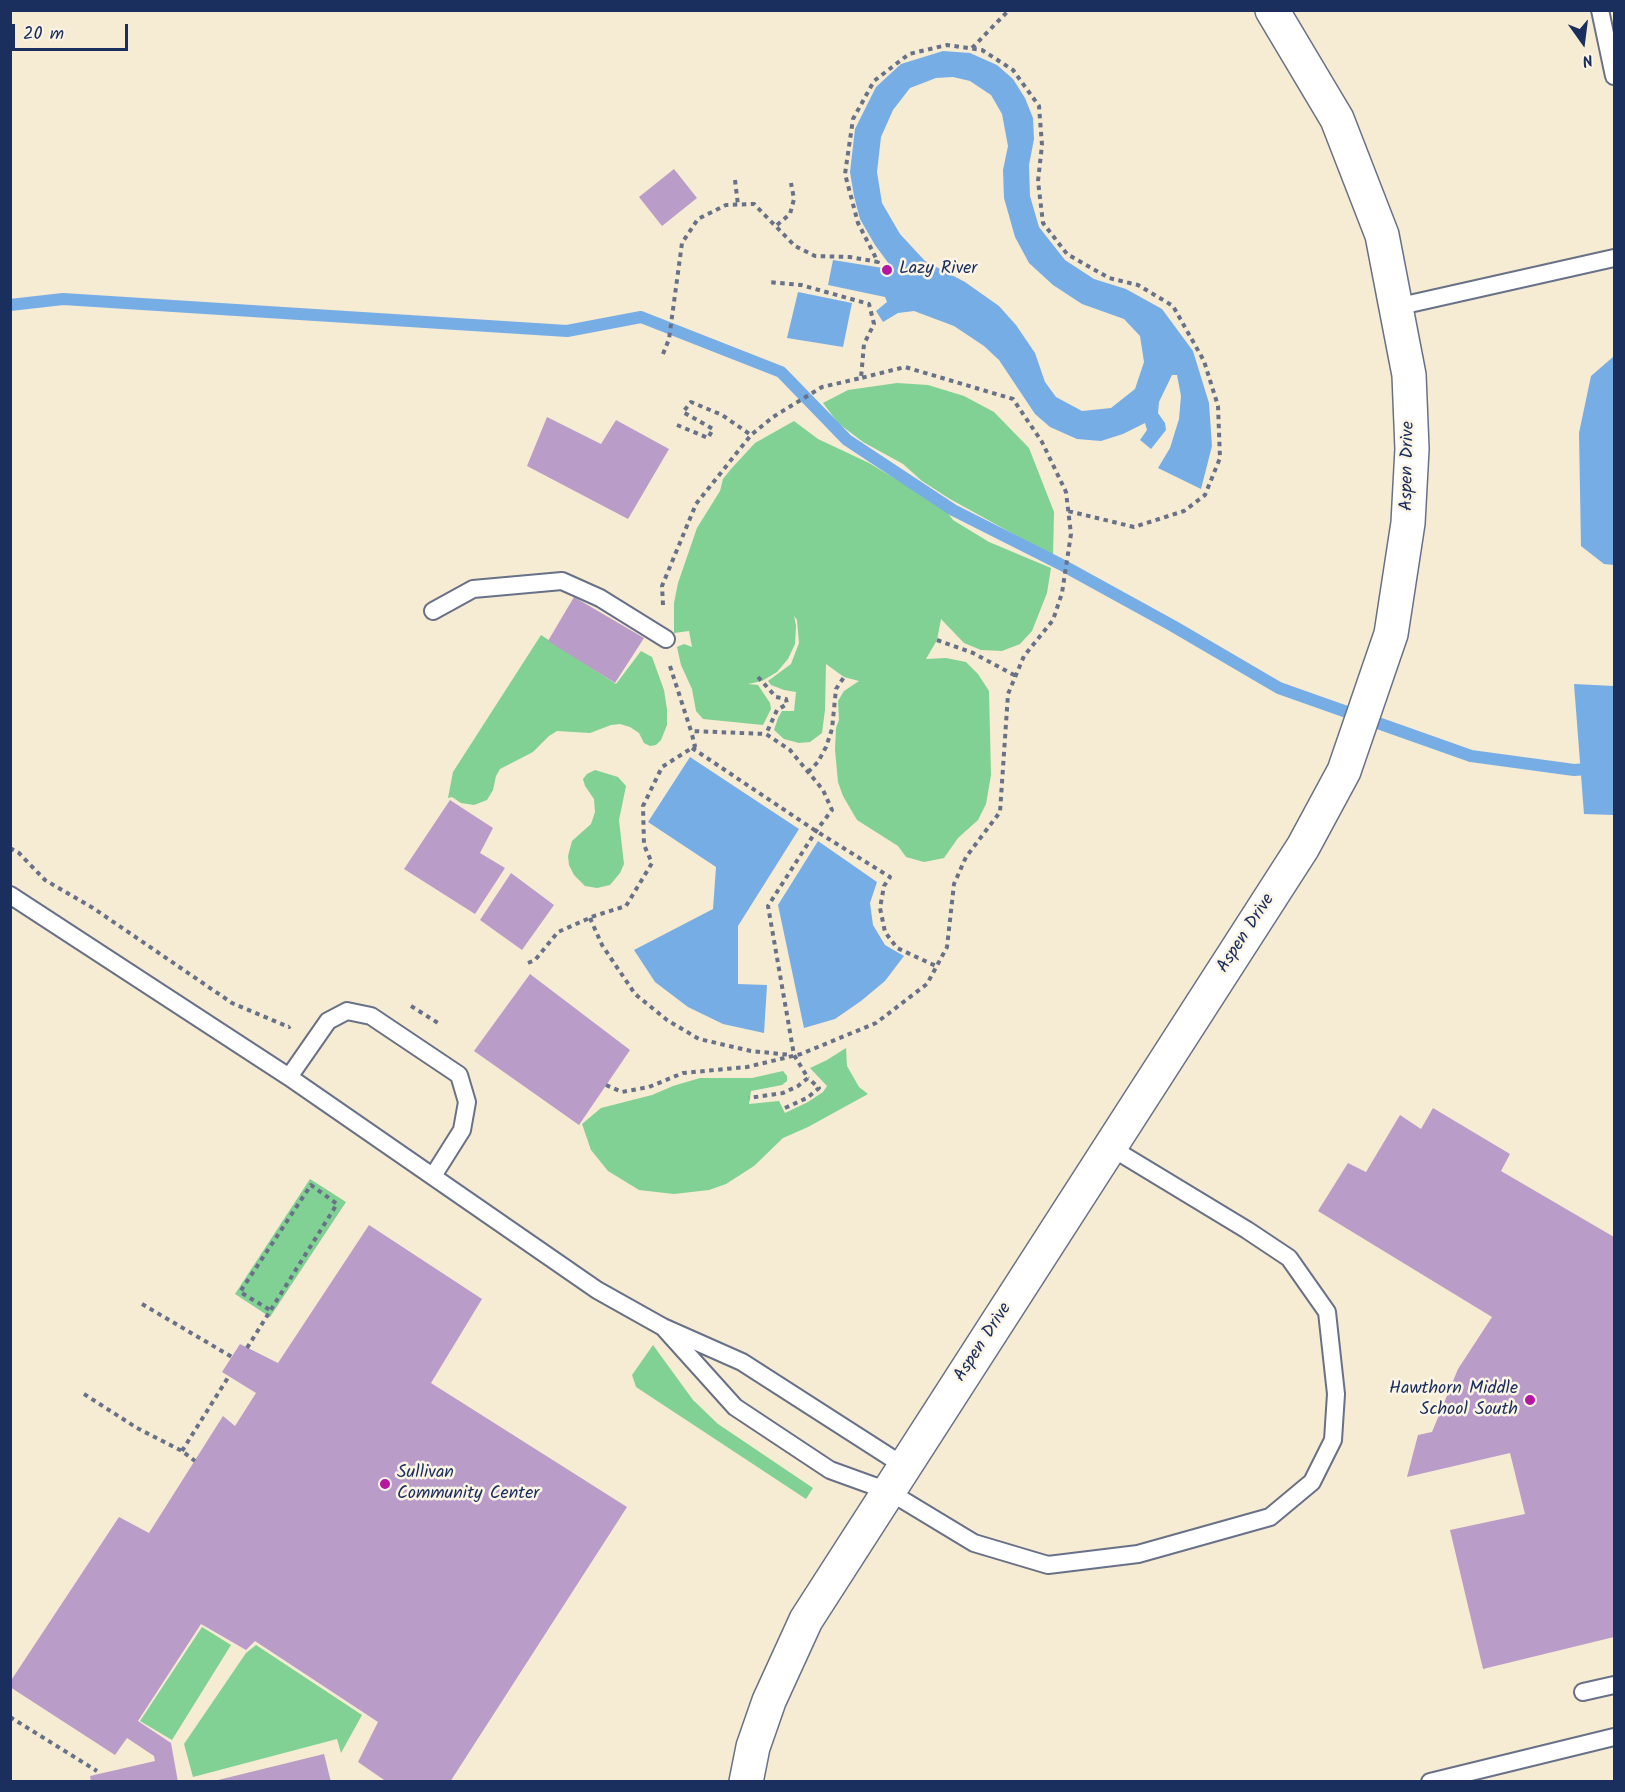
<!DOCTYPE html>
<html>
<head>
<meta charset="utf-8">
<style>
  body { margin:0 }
  #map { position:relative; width:1625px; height:1792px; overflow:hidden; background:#f6ebd3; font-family:Kalam,sans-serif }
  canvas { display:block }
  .frame { position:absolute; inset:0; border:12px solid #1b2f5e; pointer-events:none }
  .north { position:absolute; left:1553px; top:12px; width:60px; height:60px; -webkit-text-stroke:4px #fcf5e5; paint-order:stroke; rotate:166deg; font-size:16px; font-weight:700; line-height:24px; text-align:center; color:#1b2f5e }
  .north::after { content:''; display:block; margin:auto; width:21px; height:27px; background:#1b2f5e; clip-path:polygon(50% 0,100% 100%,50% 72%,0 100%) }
  .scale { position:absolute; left:12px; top:24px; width:116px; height:27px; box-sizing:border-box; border:3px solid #1b2f5e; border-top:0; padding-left:8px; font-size:18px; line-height:21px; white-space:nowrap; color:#1b2f5e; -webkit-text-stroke:4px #fcf5e5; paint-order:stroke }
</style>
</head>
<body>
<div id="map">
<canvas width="1625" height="1792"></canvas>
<div class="frame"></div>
<div class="north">N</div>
<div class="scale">20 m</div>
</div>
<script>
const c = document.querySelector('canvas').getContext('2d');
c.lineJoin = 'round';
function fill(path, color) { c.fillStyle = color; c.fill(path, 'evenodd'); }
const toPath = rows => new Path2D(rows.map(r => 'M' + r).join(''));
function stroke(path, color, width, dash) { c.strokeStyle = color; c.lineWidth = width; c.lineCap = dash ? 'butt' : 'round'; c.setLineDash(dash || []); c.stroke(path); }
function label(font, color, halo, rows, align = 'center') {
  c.font = font + ' Kalam,sans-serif'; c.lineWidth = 5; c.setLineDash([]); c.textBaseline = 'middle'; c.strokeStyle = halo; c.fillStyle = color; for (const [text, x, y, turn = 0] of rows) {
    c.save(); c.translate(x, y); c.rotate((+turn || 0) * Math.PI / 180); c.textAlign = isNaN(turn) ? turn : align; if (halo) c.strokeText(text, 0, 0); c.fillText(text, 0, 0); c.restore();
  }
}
fill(toPath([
  [897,383,928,385,964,396,994,412,1029,448,1054,512,1053,556,950,499,922,481,903,464,863,442,838,423,823,403,848,390],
  [794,421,818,439,869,463,929,499,947,512,953,520,989,542,1051,568,1047,593,1032,631,1020,644,1002,651,981,650,964,643,941,619,937,640,926,659,946,658,966,662,978,674,989,691,991,775,986,804,978,820,958,838,944,858,924,862,906,857,898,846,857,820,843,796,838,782,835,750,836,728,839,720,838,701,844,691,859,681,844,677,826,664,825,710,822,733,810,742,799,743,784,739,774,730,778,718,782,711,794,711,796,692,784,690,771,685,768,681,791,664,799,643,797,620,794,616,796,626,795,644,788,659,777,672,762,681,748,684,758,685,770,703,771,709,763,725,703,719,696,711,692,689,681,665,677,647,684,644,692,647,689,631,674,633,674,603,678,583,697,528,720,491,723,479,731,469,755,443],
  [541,635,616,684,641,651,652,657,664,690,667,709,667,725,661,740,656,745,650,746,644,743,639,733,630,727,620,724,611,725,590,733,557,731,549,736,533,752,500,769,496,776,493,790,487,800,474,805,461,803,452,797,448,798,453,772],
  [595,770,618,777,626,786,619,820,624,864,620,873,610,885,597,888,585,886,574,875,569,865,568,856,572,841,591,824,595,812,594,799,585,786,583,779,587,774],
  [846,1048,847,1066,859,1087,868,1094,808,1127,783,1138,754,1166,726,1184,709,1190,674,1194,639,1190,608,1171,591,1150,582,1124,601,1108,652,1095,673,1086,700,1078,752,1078,783,1071,787,1076,787,1081,782,1085,751,1091,749,1104,779,1101,785,1113,808,1102,823,1092,827,1086,810,1068,827,1060],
  [310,1179,346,1202,270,1317,235,1294],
  [653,1345,693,1400,718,1424,813,1488,806,1499,636,1387,632,1375],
  [202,1627,231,1645,172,1740,140,1721],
  [256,1645,362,1715,341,1753,337,1739,193,1777,184,1744,246,1653]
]), '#80d193');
fill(toPath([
  [943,51,970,53,997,65,1013,79,1025,98,1033,118,1034,139,1029,165,1030,196,1039,227,1065,260,1094,279,1126,289,1162,309,1193,351,1209,403,1212,446,1201,489,1158,468,1170,448,1179,419,1181,396,1177,375,1172,375,1159,402,1158,413,1165,423,1166,430,1151,449,1140,440,1147,430,1145,423,1123,434,1101,441,1077,439,1050,427,1035,414,999,360,984,346,954,326,914,311,898,313,883,322,876,311,887,302,885,297,828,285,833,260,889,269,889,264,875,245,860,219,854,196,850,172,855,129,876,87,901,64],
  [953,77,970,81,991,95,1002,114,1008,146,1003,170,1004,198,1015,237,1029,263,1053,285,1082,304,1124,319,1140,336,1144,362,1135,389,1111,408,1082,411,1056,397,1045,382,1035,353,1016,325,999,306,965,282,925,261,900,234,882,203,877,172,881,137,893,110,910,88,936,78],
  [798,292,852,303,843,347,787,338],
  [1613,357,1614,357,1614,565,1604,564,1581,546,1579,433,1591,376],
  [1574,684,1614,686,1614,815,1584,814],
  [690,757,799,829,738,926,738,984,767,985,764,1033,723,1024,688,1007,655,982,634,950,713,909,716,867,648,822],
  [818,841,877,882,870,903,873,925,885,945,904,956,885,981,861,1001,835,1019,804,1028,778,905]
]), '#77ade5');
stroke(toPath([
  [10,305,63,299,567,331,641,317,781,372,847,440,953,510,1064,566,1173,626,1279,688,1471,756,1574,770,1614,767]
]), '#77ade5', 12);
fill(toPath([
  [674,169,697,198,662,226,639,197],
  [547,417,601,444,616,420,669,449,628,519,527,466],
  [574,597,644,638,615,683,548,641],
  [450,800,493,828,480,853,505,868,475,914,404,869],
  [511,873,554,905,522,950,480,920],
  [530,974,630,1050,579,1125,474,1051],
  [1433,1108,1510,1154,1501,1171,1614,1237,1614,1637,1483,1669,1450,1530,1525,1514,1510,1453,1407,1477,1418,1435,1432,1432,1458,1369,1492,1317,1318,1211,1348,1163,1366,1172,1400,1115,1421,1129],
  [369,1225,482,1299,431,1383,627,1507,450,1782,387,1782,358,1762,378,1722,255,1641,246,1650,201,1624,138,1721,171,1743,178,1782,91,1782,90,1776,155,1761,154,1756,127,1738,115,1755,10,1687,10,1682,119,1517,149,1533,223,1416,235,1426,256,1393,222,1372,240,1344,278,1363],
  [324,1754,331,1782,214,1782,214,1781]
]), '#ba9cc8');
const lane = toPath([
  [1600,10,1614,76],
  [1396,307,1614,258],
  [433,611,473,589,562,581,600,598,666,639],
  [10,895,289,1077,597,1290,663,1327,742,1362,904,1466],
  [289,1077,328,1021,347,1011,371,1016,459,1075,467,1102,462,1130,433,1176],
  [663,1327,735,1407,830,1470,888,1491,974,1543,1048,1565,1138,1554,1270,1517,1312,1482,1333,1440,1336,1394,1327,1312,1289,1258,1247,1230,1110,1147],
  [1583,1692,1614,1685],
  [1430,1782,1614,1737]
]);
const secondary = toPath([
  [746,1782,753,1747,769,1701,806,1620,1303,847,1344,771,1391,634,1408,523,1412,449,1409,375,1382,235,1337,119,1272,10]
]);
stroke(lane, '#687187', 20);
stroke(secondary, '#687187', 36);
stroke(toPath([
  [972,48,1009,10],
  [735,180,738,205],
  [777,225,790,214,794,199,791,183],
  [663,354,669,339,682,243,698,219,726,205,754,204,795,246,815,256,850,257,878,262,858,223,845,174,853,119,874,81,909,54,947,45,982,50,1013,70,1039,106,1042,145,1038,181,1043,223,1067,254,1109,278,1138,285,1173,306,1204,361,1218,406,1220,458,1205,495,1184,511,1134,527,1068,511],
  [677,425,708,438,713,429,683,412,691,402,722,415,751,435],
  [663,605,662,586,696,504,751,435,773,417,822,387,861,378,864,344,874,324,869,304,801,285,768,282],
  [937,640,973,653,1016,676],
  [670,666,691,731,766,734,790,750,823,790,832,810,816,831,768,906,794,1055,808,1078,798,1086,783,1093,749,1098],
  [758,677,776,697,786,699,787,704,777,710,766,734],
  [692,748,816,831,890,877,884,886,880,908,885,932,897,948,936,966],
  [808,772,818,762,826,747,832,729,836,689,844,677],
  [10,848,19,853,45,880,93,908,232,1003,289,1027,290,1026],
  [590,918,602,945,635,994,667,1020,699,1039,751,1051,791,1055],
  [528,963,535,960,558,932,594,916,626,906,652,863,644,845,643,806,662,767,695,746,691,731],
  [411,1006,438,1023],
  [606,1085,622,1092,649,1087,683,1073,747,1067,801,1054,876,1023,927,984,947,947,954,884,966,857,1000,812,1008,694,1024,656,1053,620,1062,593,1071,534,1066,492,1042,442,1013,399,905,367,861,378],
  [785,1108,807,1098,819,1088,808,1078],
  [142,1304,232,1357],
  [247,1348,337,1204,311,1185,240,1292,270,1310],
  [84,1394,137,1428,182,1451,195,1461],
  [182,1451,229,1376],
  [10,1717,97,1771]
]), '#687187', 4, [4.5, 4.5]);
stroke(lane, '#fff', 16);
stroke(secondary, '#fff', 33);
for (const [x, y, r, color] of [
  [887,270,6,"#b5179e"],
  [1530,1400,6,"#b5179e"],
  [385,1484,6,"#b5179e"]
]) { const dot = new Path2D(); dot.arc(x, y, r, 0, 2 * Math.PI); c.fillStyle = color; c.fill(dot); stroke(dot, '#fcf5e5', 2); }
label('18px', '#1b2f5e', '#fcf5e5', [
  ["Lazy River",899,270],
  ["Hawthorn Middle",1518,1390,"right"],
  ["School South",1518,1411,"right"],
  ["Sullivan",397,1474],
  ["Community Center",397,1495]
], 'left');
label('18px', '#1b2f5e', '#fcf5e5', [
  ["Aspen Drive",1409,466,-89],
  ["Aspen Drive",1247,934,-57],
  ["Aspen Drive",984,1343,-57]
]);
</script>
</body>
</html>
